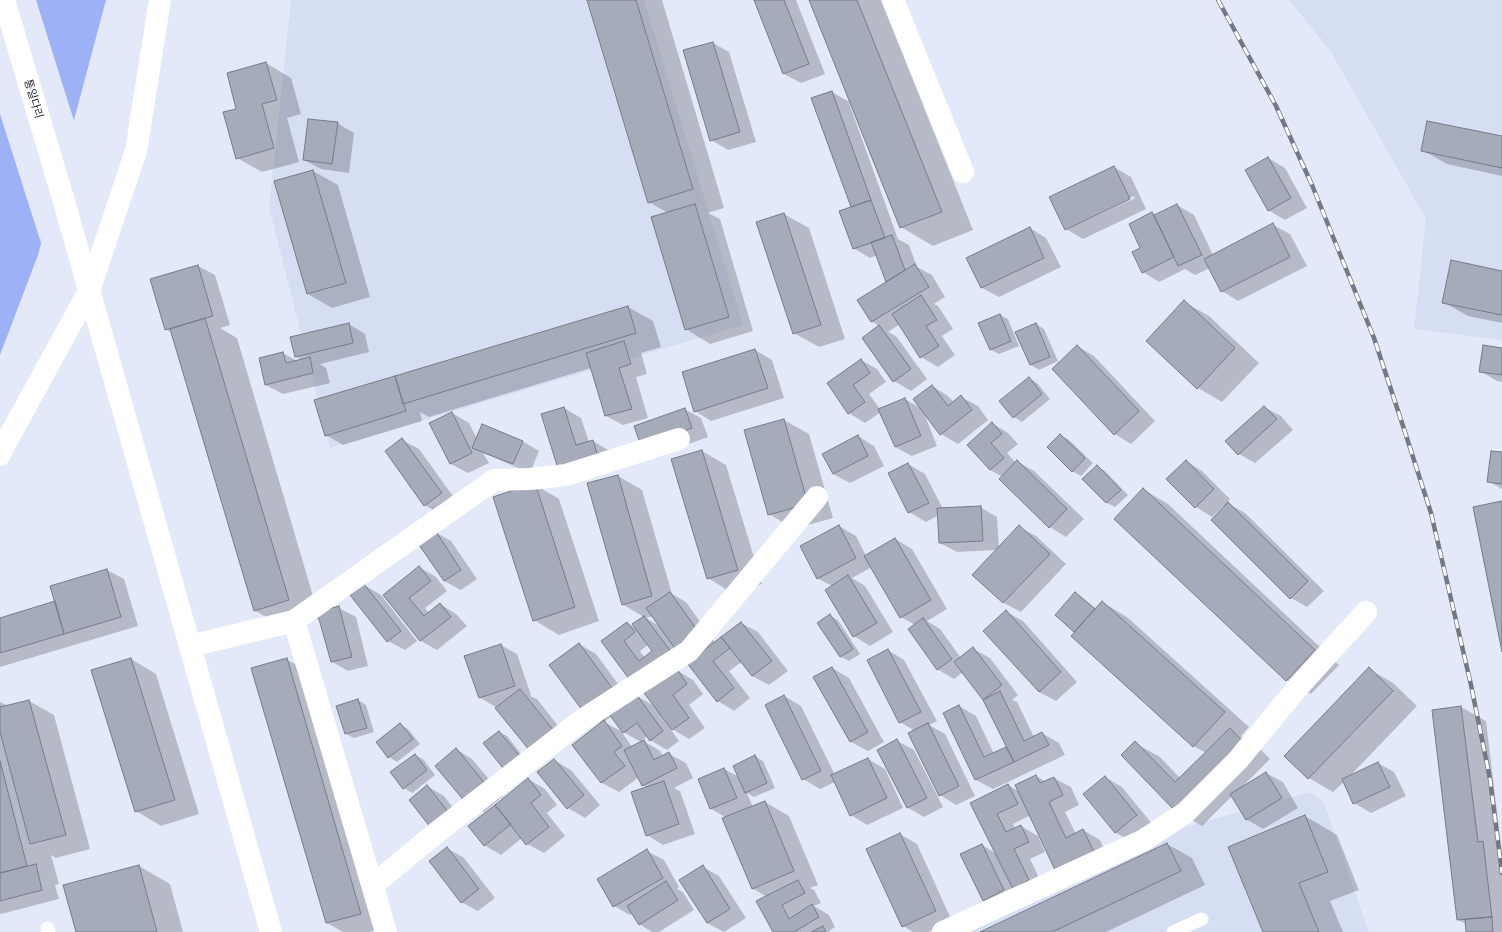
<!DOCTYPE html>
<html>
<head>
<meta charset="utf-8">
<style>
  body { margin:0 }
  canvas { display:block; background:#e4e9f9 }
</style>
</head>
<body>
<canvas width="1502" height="932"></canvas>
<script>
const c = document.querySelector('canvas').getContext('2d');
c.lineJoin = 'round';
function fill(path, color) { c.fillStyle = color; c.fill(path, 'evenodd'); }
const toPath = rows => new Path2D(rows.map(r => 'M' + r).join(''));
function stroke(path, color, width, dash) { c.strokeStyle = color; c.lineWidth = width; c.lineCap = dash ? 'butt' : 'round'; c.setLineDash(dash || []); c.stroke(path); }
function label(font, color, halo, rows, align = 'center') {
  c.font = font + ' Helvetica,"Noto Sans KR",sans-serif'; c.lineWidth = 3; c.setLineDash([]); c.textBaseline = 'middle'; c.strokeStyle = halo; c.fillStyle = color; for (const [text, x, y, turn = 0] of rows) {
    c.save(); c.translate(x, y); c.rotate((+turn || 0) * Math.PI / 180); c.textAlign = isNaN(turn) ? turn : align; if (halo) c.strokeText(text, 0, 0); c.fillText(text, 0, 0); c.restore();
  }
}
fill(toPath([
  [291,0,644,0,743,325,330,448,269,207],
  [1289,0,1502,0,1502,340,1414,329,1426,219,1331,52],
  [1310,792,1324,803,1369,932,962,932,1175,830]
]), '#d6def4');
fill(toPath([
  [0,0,106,0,38,255,0,355]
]), '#9cb1f6');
fill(toPath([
  [0,0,36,0,75,124,56,196,41,243,0,114]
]), '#e4e9f9');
fill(toPath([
  [588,0,662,0,724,208,708,213,720,219,753,331,710,344,686,329,668,213,649,202],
  [755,0,796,0,825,74,801,83,784,74],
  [810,0,881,0,973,230,933,246,901,227,851,103,849,103,898,239,909,245,917,267,932,275,945,297,934,304,938,306,953,329,942,336,955,355,938,367,921,357,900,324,888,332,896,336,927,379,911,391,894,381,880,326,872,322,859,300,887,283,877,255,870,258,853,248,852,207,832,92,851,103],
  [713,43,729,52,756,142,728,150,711,140],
  [266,63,291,78,301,114,287,118,299,162,262,172,237,158,238,109],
  [337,123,354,133,349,173,321,169,304,160],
  [1502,137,1502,176,1447,164,1422,150],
  [1268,158,1285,168,1307,208,1285,220,1268,210],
  [1114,167,1131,177,1146,209,1083,239,1066,229],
  [1134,196,1135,198,1074,226,1074,224],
  [313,171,338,185,370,297,332,308,308,294],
  [1177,205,1194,215,1213,255,1273,225,1290,234,1307,266,1238,301,1222,291,1210,268,1195,275,1185,269,1159,282,1143,272,1142,248,1152,213,1156,215],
  [784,214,809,228,845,339,819,347,794,333],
  [1030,228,1046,238,1061,267,999,297,982,288,968,258],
  [198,266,215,275,230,325,220,328,237,338,318,613,339,608,356,617,368,666,348,671,332,662,320,618,286,629,254,610,172,333,166,329,151,280],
  [1502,272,1502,323,1468,316,1443,302],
  [1184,302,1209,316,1259,363,1222,402,1198,388],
  [628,307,653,321,661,347,641,353,647,374,636,377,648,418,623,425,606,416,591,368,429,417,420,412,422,421,343,445,326,435],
  [1000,315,1008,319,1019,346,999,354,991,350],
  [349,324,365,334,369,352,320,364,326,368,330,383,283,394,266,385,283,353,297,361,302,360,295,356],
  [1036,324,1044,329,1058,361,1039,370,1031,365,1016,332],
  [1077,346,1094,356,1155,421,1131,444,1115,434],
  [1502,349,1502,382,1497,381,1480,371],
  [755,350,772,360,784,398,711,421,695,411],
  [861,360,877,369,886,382,869,394,880,409,905,399,920,408,932,386,948,396,954,402,961,397,978,406,988,420,958,444,941,434,924,413,937,446,912,456,895,447,881,412,865,423,849,413,828,383],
  [1029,378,1037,383,1050,399,1022,422,1014,417],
  [1264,407,1281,416,1293,430,1255,463,1239,454],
  [564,408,581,418,589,442,593,441,610,451,577,481],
  [684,409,701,418,708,437,658,455],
  [452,413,469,423,477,439,522,441,539,451,530,473,483,453,489,463,468,473,451,464,431,424],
  [784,420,809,434,833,518,794,529,769,514],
  [992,423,1008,433,1018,444,1007,453,1016,463,1018,462,1034,471,1084,519,1066,537,1050,527,1003,477,990,470,968,445],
  [1061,435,1069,440,1093,463,1081,476,1072,471],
  [858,436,874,446,884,466,850,483,833,474],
  [402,440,419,449,458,503,441,515,425,505],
  [702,451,726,465,762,584,732,593,708,578],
  [1502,453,1502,489,1488,481],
  [1186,461,1202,471,1230,499,1227,503,1245,513,1324,591,1307,607,1291,598,1224,505,1212,517,1196,507],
  [908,464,925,474,943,509,980,507,997,517,999,548,1019,527,1036,536,1066,564,1021,612,1004,603,974,575,997,550,957,552,940,543,939,515,926,522,909,512],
  [1097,466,1105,471,1128,495,1115,507,1107,503,1083,479],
  [618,476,642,490,672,594,686,602,715,643,741,623,758,632,788,671,769,685,752,676,742,662,729,671,750,698,734,711,718,701,689,663,678,671,693,680,703,694,689,705,705,728,689,739,669,727,679,741,667,750,650,740,648,736,642,740,660,751,663,756,669,754,686,763,693,778,674,788,680,791,695,834,663,845,647,835,647,788,643,785,639,777,619,792,602,783,573,745,602,723,585,713,579,644,596,654,630,700,637,696,656,707,603,641,627,623,636,628,634,625,644,617,622,604],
  [653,616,661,627,646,618],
  [649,644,654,651,645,658,640,651],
  [612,716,623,732,641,742,632,747,621,731,604,722],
  [534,484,559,499,599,621,559,635,534,620],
  [1143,489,1168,504,1339,665,1311,694,1286,680],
  [839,526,856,536,866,556,895,539,912,549,947,609,927,621,940,629,961,658,973,649,990,658,1018,695,1012,700,1017,702,1034,737,1042,733,1059,743,1065,755,993,789,976,780,944,713,959,706,976,716,994,754,1007,747,984,699,963,672,954,679,937,669,915,625,901,617,872,567,852,578,865,586,893,632,870,646,854,636,832,586,817,578],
  [435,532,451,541,477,579,461,590,444,581],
  [419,567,436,577,447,591,425,608,429,613,440,604,456,614,467,626,437,650,421,641,384,595],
  [107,570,124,579,138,626,0,667,0,619,56,602],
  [364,585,381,595,417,641,405,650,388,641],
  [1075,593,1083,598,1096,609,1102,602,1127,617,1249,727,1241,736,1255,744,1270,759,1244,785,1266,773,1283,782,1298,808,1263,829,1246,819,1232,796,1202,826,1177,812,1135,743,1160,757,1180,778,1206,753,1193,746,1056,615],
  [1006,612,1023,621,1077,682,1056,701,1039,692],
  [830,616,838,620,860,654,849,661,841,657,818,623],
  [501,645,517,654,531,695,530,696,537,699,570,741,497,708,479,697],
  [888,650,904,660,937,721,929,725,945,734,975,796,956,805,940,795,915,731,900,722],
  [131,659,156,674,199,814,161,826,136,811],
  [286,659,311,673,385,928,369,932,343,932,327,923],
  [832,668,849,678,884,742,868,751,851,742,815,678],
  [1369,669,1393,683,1417,706,1349,777,1378,763,1394,772,1406,796,1371,813,1354,803,1344,782,1333,792,1309,778],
  [784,696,801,706,835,775,868,759,885,769,903,808,867,825,851,815,835,782,820,789,803,779],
  [358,700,366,705,374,732,354,738,346,734],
  [29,701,54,715,90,849,56,858,51,855,59,884,55,885,59,899,1,914,0,913,0,702,8,706],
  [1461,707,1486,721,1502,854,1502,932,1467,932,1466,924,1458,920,1433,710],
  [400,724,408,729,420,744,397,762,389,757],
  [499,732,507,736,529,764,485,743],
  [897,741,914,750,943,807,924,817,907,807],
  [456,749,472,759,503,796,484,812,467,803],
  [415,755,423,759,435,775,412,793,404,788],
  [755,756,763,761,775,788,754,797,747,793,753,807,765,802,789,816,818,885,810,888,814,890,821,903,814,906,829,915,835,927,829,931,831,932,774,932,767,897,752,888,727,818,711,809,699,779,724,769,739,777],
  [554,760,571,770,600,805,585,818,568,808],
  [1036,776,1046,782,1054,778,1071,787,1079,805,1065,812,1076,834,1083,830,1100,840,1111,864,1074,881,1031,815,1013,824,1015,829,1021,826,1038,836,1045,852,1030,859,1045,890,1000,910,983,900,982,845,997,854,972,803,1008,785,1020,792],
  [1105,777,1122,787,1153,825,1133,842,1116,833,1085,795],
  [528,779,545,789,557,805,547,813,565,836,544,853,527,844,522,838,501,855,484,845],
  [427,786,444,796,465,823,448,836],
  [1305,816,1337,835,1359,890,1330,901,1343,932,1264,932],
  [900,834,917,844,952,921,928,932,913,932,903,926],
  [1167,844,1192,858,1205,885,1106,932,982,932],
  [447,848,464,858,495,898,478,911,461,902],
  [647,851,664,860,679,887,677,889,683,892,694,910,659,932,652,932,639,924,633,914,630,915,614,906],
  [139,866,170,884,183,932,77,932],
  [703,867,719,876,746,918,724,932,707,923]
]), '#0003');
const building = toPath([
  [587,0,636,0,693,189,648,203,587,0],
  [754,0,784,0,809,64,783,74,754,0],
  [809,0,857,0,942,212,900,228,809,0],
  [713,42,740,132,710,141,683,50,713,42],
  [266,62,277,100,262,104,274,148,236,159,223,112,236,109,227,73,266,62],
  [832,91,871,200,851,207,811,98,832,91],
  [308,119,338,122,332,164,303,160,308,119],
  [1427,121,1502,136,1502,168,1421,151,1427,121],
  [1268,157,1291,198,1268,211,1245,170,1268,157],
  [1114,166,1130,199,1065,230,1049,197,1114,166],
  [313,170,346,283,307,294,274,181,313,170],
  [871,200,885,238,853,249,839,211,871,200],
  [695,204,729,317,685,330,651,217,695,204],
  [1177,204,1202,255,1178,266,1154,215,1177,204],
  [1152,212,1174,257,1142,273,1132,252,1140,248,1129,224,1152,212],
  [784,213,821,325,793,334,756,222,784,213],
  [1273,223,1290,257,1221,292,1204,259,1273,223],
  [1030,227,1044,258,981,288,966,258,1030,227],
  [892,235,905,270,886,282,871,242,892,235],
  [1451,260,1502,271,1502,315,1442,303,1451,260],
  [915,264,929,287,871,322,857,300,915,264],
  [198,265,213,316,165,330,150,279,198,265],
  [921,295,937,320,926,326,939,346,920,358,892,314,921,295],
  [1184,300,1235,348,1197,389,1146,341,1184,300],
  [628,306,636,333,403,404,395,376,628,306],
  [1000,314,1011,341,990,350,978,323,1000,314],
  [205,318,289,600,254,611,170,329,205,318],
  [349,323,353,343,295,357,290,337,349,323],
  [1036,323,1050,357,1030,365,1015,332,1036,323],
  [879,325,911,369,893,382,862,338,879,325],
  [624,341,631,364,619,368,632,409,605,416,586,353,624,341],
  [1077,345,1139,411,1114,435,1052,369,1077,345],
  [1483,345,1502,348,1502,375,1479,372,1483,345],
  [755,349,768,388,694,412,682,372,755,349],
  [283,352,286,363,310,357,313,373,265,385,259,358,283,352],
  [861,359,870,373,853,385,865,402,848,414,827,383,861,359],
  [395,376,406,411,325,436,314,400,395,376],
  [1029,377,1042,394,1013,418,999,401,1029,377],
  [932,385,948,406,961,395,972,410,940,435,913,399,932,385],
  [905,398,921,436,895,447,878,409,905,398],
  [1264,406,1277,419,1238,455,1225,441,1264,406],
  [564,407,576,445,593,440,599,460,559,472,541,414,564,407],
  [685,408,692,428,641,446,634,426,685,408],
  [452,412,472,453,450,464,429,423,452,412],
  [784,419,808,504,768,515,744,430,784,419],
  [992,422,1002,434,991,443,1004,458,990,470,967,445,992,422],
  [482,424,523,441,513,464,472,448,482,424],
  [1060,434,1085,458,1072,472,1047,447,1060,434],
  [858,435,868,456,833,474,822,454,858,435],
  [402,438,442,493,424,506,385,451,402,438],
  [702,450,738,570,707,579,671,459,702,450],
  [1491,451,1502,452,1502,484,1487,482,1491,451],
  [1017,460,1067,509,1049,528,999,479,1017,460],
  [1186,460,1214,489,1195,508,1166,479,1186,460],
  [908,463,929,503,908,513,888,473,908,463],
  [1097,465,1121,490,1106,503,1082,479,1097,465],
  [618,475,652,596,622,605,587,483,618,475],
  [535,483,575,607,533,621,493,497,535,483],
  [1143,488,1315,650,1286,681,1114,519,1143,488],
  [1502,501,1502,652,1473,507,1502,501],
  [1228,502,1308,581,1290,599,1211,520,1228,502],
  [981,506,983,541,939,543,937,508,981,506],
  [839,525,856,558,817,579,800,546,839,525],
  [1019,525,1050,554,1003,603,972,575,1019,525],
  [435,530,461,570,444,581,417,542,435,530],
  [895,538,931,600,900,618,864,556,895,538],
  [419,566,431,581,409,598,424,616,440,603,451,617,420,641,383,595,419,566],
  [107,569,121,617,64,634,50,586,107,569],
  [848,575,877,623,853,637,825,590,848,575],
  [364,584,401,631,387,642,350,595,364,584],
  [670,592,700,634,676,650,646,608,670,592],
  [1075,592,1095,609,1074,632,1055,615,1075,592],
  [55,601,64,634,0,653,0,618,55,601],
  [1102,601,1225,712,1193,747,1071,636,1102,601],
  [339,606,352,657,331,662,317,612,339,606],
  [1006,610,1061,672,1039,692,983,631,1006,610],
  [830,614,853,649,840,657,817,623,830,614],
  [644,616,672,653,632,683,601,641,627,622,635,632,624,641,639,661,652,651,632,624,644,616],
  [923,618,952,659,937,670,908,629,923,618],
  [741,622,772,661,752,676,721,637,741,622],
  [721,637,730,648,713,661,734,688,717,702,687,663,721,637],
  [579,643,615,692,585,714,549,665,579,643],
  [501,644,515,686,479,698,464,656,501,644],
  [973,647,1002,685,983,700,954,662,973,647],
  [888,649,921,712,899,723,867,660,888,649],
  [131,658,175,800,135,812,91,670,131,658],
  [287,658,361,914,326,923,251,668,287,658],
  [832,667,868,732,850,742,813,677,832,667],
  [1369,667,1393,691,1308,779,1284,756,1369,667],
  [677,669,687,684,673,695,689,718,672,730,644,693,677,669],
  [520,689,554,731,530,751,495,708,520,689],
  [1000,691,1024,741,1042,732,1049,745,1014,762,983,700,1000,691],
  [636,694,663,731,650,741,637,723,623,733,609,714,636,694],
  [784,695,821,771,802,780,765,705,784,695],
  [358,699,367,728,345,734,336,706,358,699],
  [29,700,66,835,30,844,0,732,0,707,29,700],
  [959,705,984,757,1006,747,1014,762,975,780,943,713,959,705],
  [1461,706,1478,842,1483,841,1492,917,1457,920,1432,710,1461,706],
  [604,720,622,746,614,752,625,766,601,783,572,745,604,720],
  [400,723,413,739,388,758,376,742,400,723],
  [928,723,959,786,939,796,908,733,928,723],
  [1230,728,1246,745,1177,813,1121,755,1135,741,1175,782,1230,728],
  [499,731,522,759,506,772,483,743,499,731],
  [897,739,927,798,907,808,877,750,897,739],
  [644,740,654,760,669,752,677,768,642,786,624,750,644,740],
  [456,748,487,786,466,803,435,766,456,748],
  [415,754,427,770,403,789,390,772,415,754],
  [755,755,767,783,745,793,733,766,755,755],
  [868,758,887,798,850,816,831,775,868,758],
  [554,759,584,795,567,809,537,772,554,759],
  [0,761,27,866,0,873,0,761],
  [1378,762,1390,787,1353,804,1342,779,1378,762],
  [724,768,737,798,710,809,698,779,724,768],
  [1266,772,1282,798,1246,820,1230,794,1266,772],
  [1036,775,1040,783,1054,777,1063,795,1049,802,1066,838,1083,829,1095,854,1056,872,1015,785,1036,775],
  [1105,776,1137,815,1115,833,1083,794,1105,776],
  [528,778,541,795,531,803,549,827,526,845,495,805,528,778],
  [664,781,679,824,646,836,631,792,664,781],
  [1008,784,1018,804,997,814,1006,832,1021,825,1029,842,1014,849,1029,880,1013,889,970,803,1008,784],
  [427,785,449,813,431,828,409,800,427,785],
  [765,801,794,871,752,889,722,818,765,801],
  [495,805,511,824,484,846,468,826,495,805],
  [1305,815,1328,872,1299,883,1319,932,1263,932,1228,847,1305,815],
  [900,833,936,911,902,927,866,849,900,833],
  [1167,843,1181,871,1052,932,980,932,1167,843],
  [982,844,1004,890,983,901,960,854,982,844],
  [447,847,479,889,461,903,429,861,447,847],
  [647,849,663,878,613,907,597,879,647,849],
  [36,864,42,890,0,901,0,873,36,864],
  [139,865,157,932,76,932,63,885,139,865],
  [703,865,730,909,707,923,679,880,703,865],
  [798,880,805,893,782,905,789,919,812,904,819,917,794,932,773,932,756,901,798,880],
  [666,881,678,900,639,925,627,906,666,881],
  [1492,917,1493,932,1466,932,1465,919,1492,917],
  [823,926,826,932,811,932,823,926]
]);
fill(building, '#a6abb9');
stroke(building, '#777b89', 1);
stroke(toPath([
  [47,928,49,932],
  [1173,932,1202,919]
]), '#fff', 13);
stroke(toPath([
  [893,0,963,172],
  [89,291,136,151,160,0],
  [294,621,386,932],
  [190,646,294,621,494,480,530,479,566,475,679,439],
  [373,885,436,833,582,720,689,651,817,497],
  [943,932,1144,840,1185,813,1238,760,1298,687,1366,612]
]), '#fff', 22);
stroke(toPath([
  [0,455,4,446,89,291]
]), '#fff', 22);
stroke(toPath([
  [4,0,63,198,271,932]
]), '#fff', 22);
const rail = toPath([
  [1218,0,1276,106,1312,185,1374,338,1404,429,1431,513,1471,685,1490,779,1502,873]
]);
stroke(rail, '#757882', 4.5);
stroke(rail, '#fff', 3, [9]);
label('11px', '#1d1f24', '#fff', [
  ["통일다리",33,99,73]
]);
</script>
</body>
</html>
